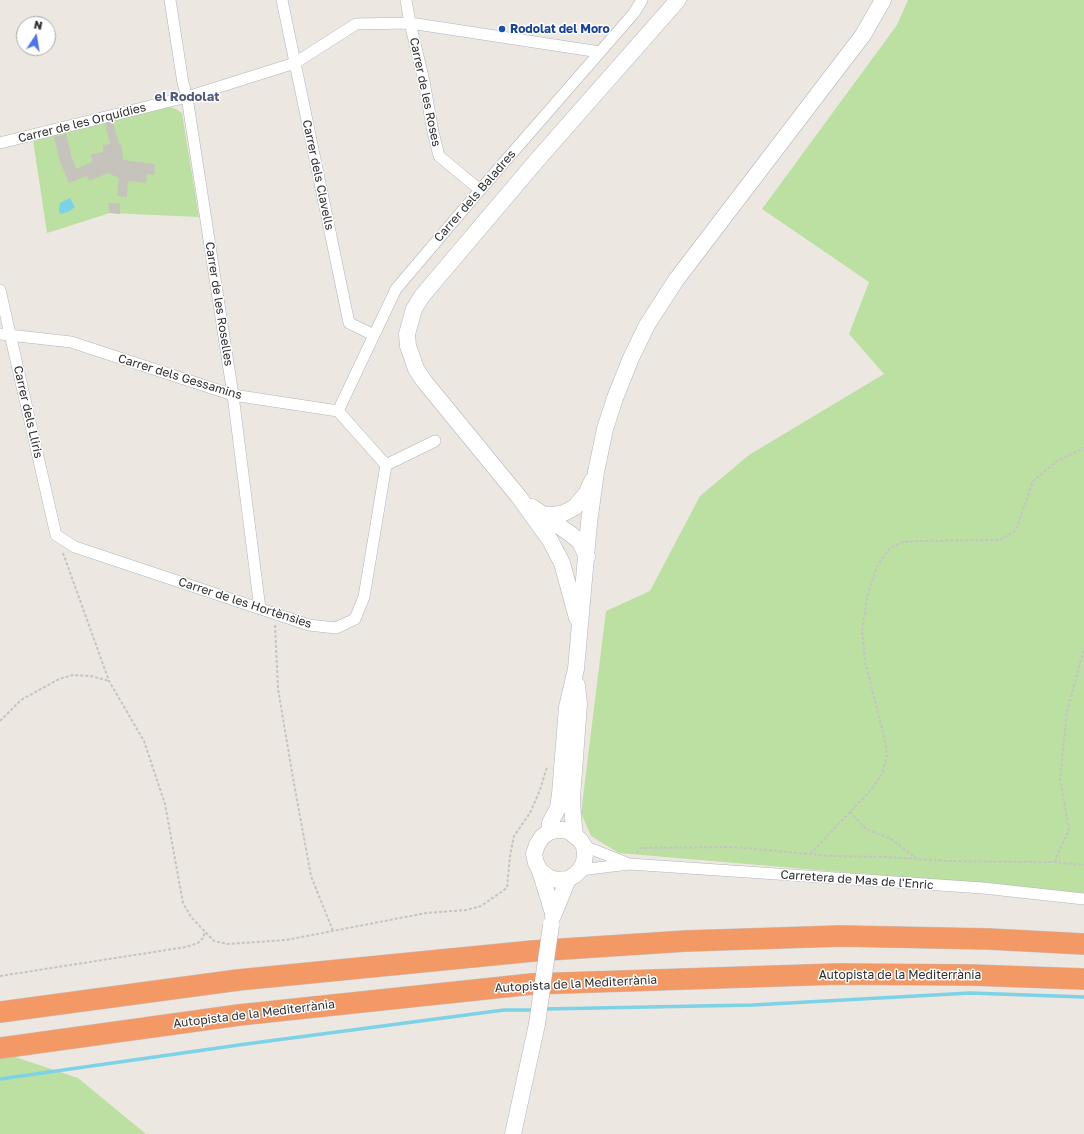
<!DOCTYPE html>
<html>
<head>
<meta charset="utf-8">
<style>
  body { margin:0 }
  #map { position:relative; width:1084px; height:1134px; overflow:hidden; background:#ede7e1; font-family:"Golos Text",sans-serif }
  canvas { display:block }
  .north { position:absolute; left:16px; top:16px; width:40px; height:40px; box-sizing:border-box; background:#fff; border:1px solid #ababab; border-radius:50%; rotate:12deg; font-size:11px; font-weight:700; line-height:16px; text-align:center; color:#2d2d2d }
  .north::after { content:''; display:block; margin:auto; width:14px; height:18px; background:#4d76ee; clip-path:polygon(50% 0,100% 100%,50% 72%,0 100%) }
</style>
</head>
<body>
<div id="map">
<canvas width="1084" height="1134"></canvas>
<div class="north">N</div>
</div>
<script>
const c = document.querySelector('canvas').getContext('2d');
c.lineJoin = 'round';
function fill(path, color) { c.fillStyle = color; c.fill(path, 'evenodd'); }
const toPath = rows => new Path2D(rows.map(r => 'M' + r).join(''));
function stroke(path, color, width, dash) { c.strokeStyle = color; c.lineWidth = width; c.lineCap = dash ? 'butt' : 'round'; c.setLineDash(dash || []); c.stroke(path); }
function label(font, color, halo, rows, align = 'center') {
  c.font = font + ' "Golos Text",sans-serif'; c.lineWidth = 3; c.setLineDash([]); c.textBaseline = 'middle'; c.strokeStyle = halo; c.fillStyle = color; for (const [text, x, y, turn = 0] of rows) {
    c.save(); c.translate(x, y); c.rotate((+turn || 0) * Math.PI / 180); c.textAlign = isNaN(turn) ? turn : align; if (halo) c.strokeText(text, 0, 0); c.fillText(text, 0, 0); c.restore();
  }
}
fill(toPath([
  [908,0,1084,0,1084,893,619,853,591,836,581,813,606,611,650,591,700,496,749,455,884,374,849,334,869,282,762,209,897,25],
  [170,107,176,109,182,113,199,217,110,213,47,233,33,140],
  [0,1052,78,1078,146,1134,0,1134]
]), '#bbe0a2');
fill(toPath([
  [70,198,75,207,68,212,60,214,59,210,60,203]
]), '#7cd2e7');
stroke(toPath([
  [544,1009,753,1005,970,993,1084,997],
  [0,1079,246,1044,504,1010,535,1010]
]), '#7cd2e7', 3.5);
fill(toPath([
  [113,122,119,144,121,143,123,160,155,164,154,175,147,174,146,183,128,181,127,197,117,196,119,178,108,173,89,181,87,176,69,183,60,162,54,137,66,134,72,158,76,169,92,162,91,154,103,152,103,145,110,144,105,124],
  [108,203,120,203,120,214,110,213]
]), '#c6c2bc');
const minor = toPath([
  [170,0,183,83,187,97,233,395,260,609],
  [282,0,349,323,374,335],
  [406,0,410,23,424,81,433,132,439,156,480,190],
  [0,143,187,97,295,63,356,24,410,23,600,52],
  [0,290,56,535,75,547,309,625,336,628,355,619,364,597,386,465],
  [0,334,71,342,233,395,338,411,386,465],
  [338,411,396,289,480,190,634,13,642,0],
  [386,465,435,441],
  [584,846,627,863],
  [580,870,629,864,983,888,1084,899]
]);
const secondary = toPath([
  [532,507,572,535,580,542,587,557],
  [542,515,553,515,564,513,575,507,586,494,592,481],
  [577,618,562,563,550,540,519,497,424,381,416,369,412,357,408,346,407,334,414,309,422,296,538,159,678,0],
  [549,832,550,823,558,808,560,794,567,707,576,669,589,523,596,472,605,429,615,398,631,358,647,325,676,280,863,35,883,0],
  [575,835,573,818,572,798,579,704,577,685],
  [540,871,548,877,557,880,568,879,575,875,580,870,584,862,585,854,584,846,580,840,570,832,564,830,556,830,549,832,542,837,537,845,534,854,536,863,540,871,553,913],
  [553,916,568,879],
  [513,1134,537,1024]
]);
const motorway = toPath([
  [0,1012,238,980,533,951,686,941,841,936,989,939,1084,944],
  [0,1048,239,1015,532,984,838,974,971,975,1084,979]
]);
stroke(minor, '#b1b4bc', 12);
stroke(secondary, '#b1b4bc', 17);
stroke(motorway, '#c4c4c4', 22);
stroke(toPath([
  [63,553,109,681,144,741,165,804,183,903,191,917,214,941,227,944,286,940,426,913,466,910,481,906,507,888,510,856,514,836,530,813,540,790,547,767],
  [275,625,278,689,293,778,311,876,333,931],
  [0,721,21,700,59,679,73,675,91,676,109,681],
  [850,812,866,829,891,839,916,858],
  [637,853,640,848,732,847,831,856,885,857,947,861,1054,862,1084,865],
  [810,854,870,791,882,774,887,755,885,741,865,661,862,630,868,593,877,566,890,548,903,542,917,541,1000,540,1016,530,1033,481,1057,461,1084,448],
  [1054,862,1069,830,1060,779,1067,712,1084,648],
  [0,976,186,947,198,943,203,938,205,932]
]), '#c4c4c4', 2, [3, 2]);
stroke(minor, '#fff', 11);
stroke(secondary, '#fff', 16);
stroke(motorway, '#f39966', 21);
const secondaryBridge = toPath([
  [537,1024,551,925]
]);
stroke(secondaryBridge, '#b1b4bc', 17, []);
stroke(secondaryBridge, '#fff', 16);
for (const [x, y, r, color] of [
  [502,29,4,"#1a4fb4"]
]) { const dot = new Path2D(); dot.arc(x, y, r, 0, 2 * Math.PI); c.fillStyle = color; c.fill(dot); stroke(dot, '#fff', 1.5); }
label('bold 12px', '#164399', '#fff', [
  ["Rodolat del Moro",510,29]
], 'left');
label('12px', '#2d2d2d', '#fff', [
  ["Carrer de les Roses",425,92,78],
  ["Carrer de les Orquídies",82,123,-14],
  ["Carrer dels Clavells",318,175,78],
  ["Carrer dels Baladres",475,196,-49],
  ["Carrer de les Roselles",219,304,81],
  ["Carrer dels Gessamins",180,377,17],
  ["Carrer dels Lliris",28,412,77],
  ["Carrer de les Hortènsies",245,603,18],
  ["Carretera de Mas de l'Enric",857,880,4],
  ["Autopista de la Mediterrània",900,975],
  ["Autopista de la Mediterrània",576,984,-3],
  ["Autopista de la Mediterrània",254,1014,-7]
]);
label('bold 13px', '#505b7b', '#fff', [
  ["el Rodolat",187,97]
]);
</script>
</body>
</html>
